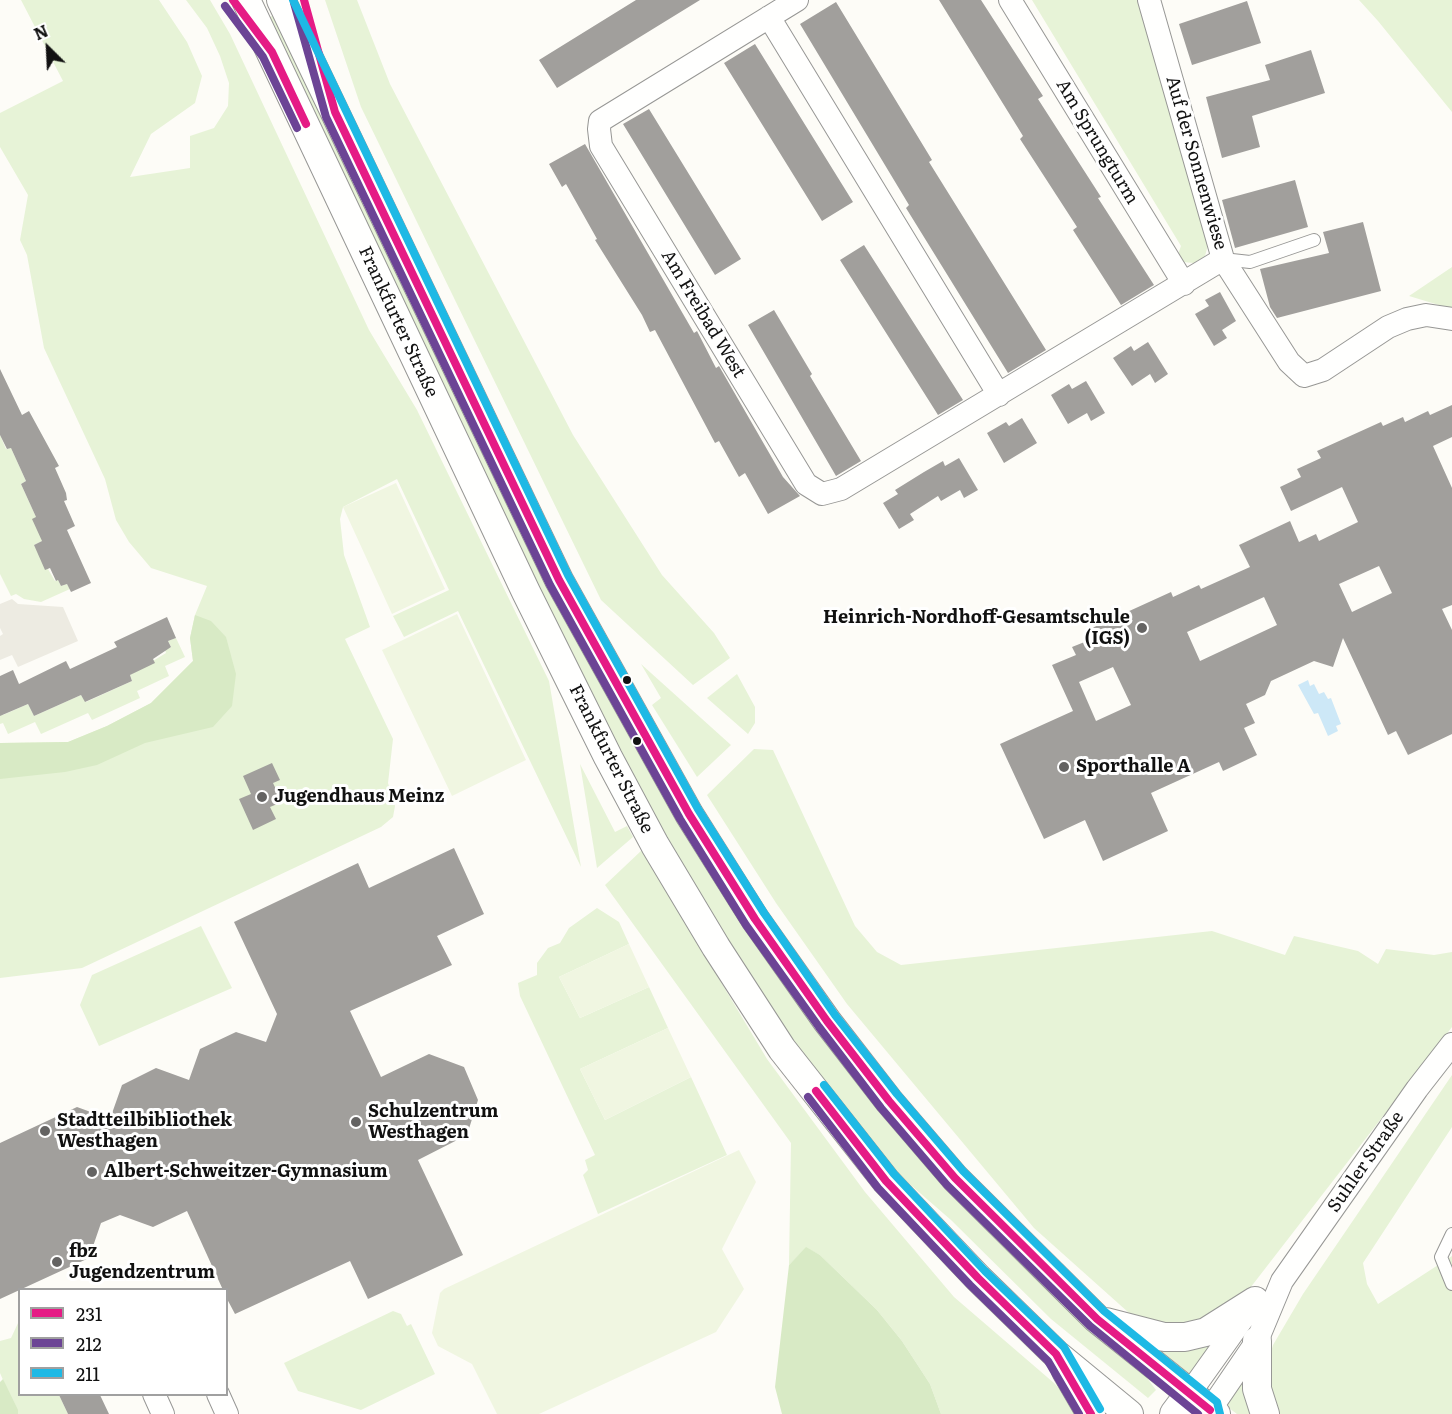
<!DOCTYPE html>
<html>
<head>
<meta charset="utf-8">
<style>
  body { margin:0 }
  #map { position:relative; width:1452px; height:1414px; overflow:hidden; background:#fdfcf7; font-family:Literata,serif }
  canvas { display:block }
  .legend { position:absolute; left:18px; top:1288px; width:210px; height:108px; box-sizing:border-box; background:#fff; border:2px solid #a0a0a0; margin:0; padding:8px 10px; list-style:none; font-size:18px; color:#111 }
  .legend li { display:flex; align-items:center; gap:12px; height:30px }
  .legend b { width:30px; border:2px solid #a0a0a0 }
  .north { position:absolute; left:18px; top:18px; width:60px; height:60px; -webkit-text-stroke:4px #fff; paint-order:stroke; rotate:336deg; font-size:16px; font-weight:700; line-height:24px; text-align:center; color:#111 }
  .north::after { content:''; display:block; margin:auto; width:21px; height:27px; background:#111; clip-path:polygon(50% 0,100% 100%,50% 72%,0 100%) }
</style>
</head>
<body>
<div id="map">
<canvas width="1452" height="1414"></canvas>
<ul class="legend">
<li><b style="height:8px;background:#e51b85"></b>231</li>
<li><b style="height:8px;background:#6c4495"></b>212</li>
<li><b style="height:8px;background:#1eb9e5"></b>211</li>
</ul>
<div class="north">N</div>
</div>
<script>
const c = document.querySelector('canvas').getContext('2d');
c.lineJoin = 'round';
function fill(path, color) { c.fillStyle = color; c.fill(path, 'evenodd'); }
const toPath = rows => new Path2D(rows.map(r => 'M' + r).join(''));
function stroke(path, color, width, dash) { c.strokeStyle = color; c.lineWidth = width; c.lineCap = dash ? 'butt' : 'round'; c.setLineDash(dash || []); c.stroke(path); }
function label(font, color, halo, rows, align = 'center') {
  c.font = font + ' Literata,serif'; c.lineWidth = 6; c.setLineDash([]); c.textBaseline = 'middle'; c.strokeStyle = halo; c.fillStyle = color; for (const [text, x, y, turn = 0] of rows) {
    c.save(); c.translate(x, y); c.rotate((+turn || 0) * Math.PI / 180); c.textAlign = isNaN(turn) ? turn : align; if (halo) c.strokeText(text, 0, 0); c.fillText(text, 0, 0); c.restore();
  }
}
fill(toPath([
  [21,0,159,0,187,42,202,76,195,103,151,134,130,177,190,168,190,136,214,128,228,106,229,83,220,56,207,28,186,0,210,0,230,34,369,330,417,410,549,681,581,867,458,611,404,637,393,616,449,590,397,479,343,507,340,519,344,555,370,627,345,639,393,739,388,783,395,806,393,817,381,827,82,968,0,978,0,743,68,742,107,726,151,703,193,661,190,638,195,615,207,586,151,568,129,542,116,520,105,479,44,348,27,255,20,240,28,195,0,147,0,113,63,81],
  [325,0,357,0,390,84,573,435,662,575,714,633,730,658,693,685,601,600,361,107],
  [1032,0,1139,0,1208,245,1205,256,1194,263,1182,262,1177,257,1181,246],
  [1359,0,1452,0,1452,112,1378,21],
  [276,14,740,916,1144,1374,1156,1390,1148,1398,1051,1319,951,1220,890,1167,794,1043,720,930,605,727,268,18],
  [1452,267,1452,309,1409,296],
  [0,435,6,449,11,448,26,481,21,484,36,517,42,541,34,545,55,581,58,580,61,586,67,584,70,589,41,602,24,599,16,594,11,596,0,574],
  [176,638,185,657,165,666,169,676,137,691,140,698,92,720,88,713,41,734,35,722,8,734,3,723,0,724,0,711,3,715,28,704,34,716,81,695,86,702,132,681,130,675,166,653,165,650,171,647,168,641],
  [641,664,731,745,697,777,652,705,661,698],
  [737,674,755,707,755,723,748,734,707,698],
  [754,749,773,750,855,926,877,952,901,965,1212,931,1285,955,1294,936,1358,951,1378,964,1386,949,1434,955,1452,952,1452,1027,1247,1292,1185,1329,1138,1321,1034,1228,847,1004,776,903,707,795],
  [580,764,615,832,627,826,633,837,597,868],
  [642,850,767,1059,865,1192,954,1297,1054,1383,1082,1414,941,1414,930,1384,902,1341,877,1310,820,1255,806,1248,789,1265,791,1143,605,885],
  [597,908,619,922,629,944,559,977,580,1018,649,987,668,1028,580,1069,605,1120,691,1077,727,1155,598,1214,583,1175,588,1170,585,1160,595,1155,520,996,518,983,537,975,537,963,548,948,560,943,569,928],
  [201,926,232,988,99,1046,80,1005,92,975],
  [1452,1075,1452,1127,1363,1263,1367,1284,1378,1304,1452,1256,1452,1414,1277,1414,1271,1405,1267,1365,1273,1345,1303,1294],
  [393,1311,401,1314,407,1326,411,1324,435,1374,361,1410,298,1391,284,1363],
  [19,1321,20,1394,59,1395,68,1414,18,1414,0,1373,0,1341,11,1338],
  [1215,1338,1187,1378,1144,1341],
  [1245,1375,1255,1414,1237,1414,1225,1405]
]), '#e7f3d7');
fill(toPath([
  [195,615,211,621,226,637,236,674,232,706,213,727,145,743,97,765,65,772,0,779,0,743,68,742,107,726,151,703,193,661,190,638],
  [806,1247,820,1255,877,1310,902,1341,930,1384,941,1414,782,1414,775,1387,789,1265],
  [3,1379,18,1410,18,1414,0,1414,0,1382]
]), '#d8eac5');
fill(toPath([
  [396,483,445,589,392,614,343,507],
  [457,614,526,760,452,796,382,650],
  [629,944,649,987,580,1018,559,977],
  [668,1028,691,1077,605,1120,580,1069],
  [739,1150,756,1182,722,1249,744,1289,716,1332,539,1414,497,1414,472,1364,438,1346,432,1333,440,1293,444,1289]
]), '#f0f6e1');
fill(toPath([
  [12,599,18,604,63,607,78,641,18,667,12,655,0,660,0,636,3,634,0,628,0,604]
]), '#edebe2');
fill(toPath([
  [1308,680,1310,686,1314,684,1319,694,1324,692,1328,699,1331,698,1341,724,1336,726,1338,731,1328,736,1318,713,1314,714,1298,685]
]), '#cde8f7');
fill(toPath([
  [636,0,700,0,557,88,539,60],
  [939,0,981,0,1043,96,1038,99,1101,197,1098,198,1154,285,1121,305,1073,230,1077,227,1020,139,1023,136],
  [1247,1,1261,43,1192,65,1179,24],
  [836,2,932,160,929,162,1046,350,1008,373,906,208,909,205,800,24],
  [755,44,853,202,822,221,724,63],
  [1311,50,1325,93,1252,116,1260,147,1222,158,1206,97,1270,80,1265,65],
  [649,109,741,259,715,275,623,124],
  [585,144,694,333,697,331,716,368,719,366,783,477,800,496,768,514,745,473,739,477,719,441,715,443,655,330,650,332,642,315,595,240,597,239,566,184,562,187,549,164],
  [1295,180,1308,227,1235,248,1222,200],
  [1363,222,1381,291,1277,318,1270,307,1260,269,1329,253,1323,232],
  [864,245,963,400,938,415,840,260],
  [1220,292,1236,321,1222,330,1227,338,1214,346,1195,314,1209,306,1205,300],
  [774,310,812,374,810,376,861,461,836,476,748,325],
  [1148,342,1168,374,1155,383,1150,374,1132,386,1113,358,1131,346,1134,351],
  [0,369,22,415,29,411,59,466,55,468,66,493,67,500,64,501,75,526,67,530,91,583,71,592,67,584,61,586,58,580,56,581,50,568,45,570,34,545,42,541,32,519,36,517,21,484,26,481,11,448,7,449,0,435],
  [1086,381,1105,413,1091,421,1087,413,1068,424,1051,395,1069,384,1072,389],
  [1452,405,1452,437,1433,446,1452,488,1452,605,1442,609,1452,630,1452,734,1408,755,1396,731,1388,735,1343,638,1333,667,1314,661,1271,681,1265,695,1246,704,1255,723,1244,728,1257,755,1223,771,1219,762,1151,793,1168,831,1103,861,1085,820,1044,839,1000,744,1073,711,1052,665,1076,655,1072,647,1097,637,1092,628,1171,592,1173,597,1199,585,1201,589,1250,567,1239,545,1290,521,1299,542,1316,534,1319,541,1358,522,1342,487,1291,511,1280,487,1301,477,1297,469,1321,458,1317,451,1381,422,1383,426,1403,417,1405,422,1428,411,1430,415],
  [1379,566,1392,593,1352,612,1339,584],
  [1264,597,1277,625,1200,661,1187,632],
  [1113,667,1131,705,1096,721,1079,682],
  [1022,418,1037,443,1004,463,987,433,1006,422,1009,426],
  [959,458,978,490,964,498,960,490,941,501,938,496,910,514,914,520,899,529,883,503,898,494,895,490,924,472,943,461,945,466],
  [167,617,176,638,168,641,171,647,153,659,155,663,130,675,132,681,85,702,81,695,34,716,28,704,0,716,0,676,13,670,19,684,66,661,70,669,117,647,114,642],
  [272,763,280,780,273,783,282,802,270,807,276,819,253,830,239,799,251,794,243,776],
  [454,848,484,914,437,936,452,965,350,1011,381,1077,429,1054,464,1067,478,1100,467,1135,418,1160,463,1255,368,1299,350,1261,235,1314,226,1297,226,1290,223,1290,187,1211,153,1227,120,1215,101,1223,89,1258,0,1299,0,1143,77,1107,110,1119,122,1085,156,1068,189,1080,200,1049,236,1032,266,1042,277,1014,234,922,358,863,369,888],
  [59,1395,100,1395,109,1414,68,1414]
]), '#a19f9c');
const service = toPath([
  [1223,259,1250,262,1314,240],
  [1452,1234,1441,1257,1452,1284]
]);
const minor = toPath([
  [797,0,600,121,599,129,601,146,806,484,822,494,841,489,1223,259],
  [1010,0,1184,284],
  [1149,0,1223,259,1289,362,1304,376,1323,370,1388,327,1407,319,1426,315,1452,319],
  [769,17,999,395],
  [154,1394,163,1414],
  [218,1394,227,1414],
  [1189,1394,1251,1307],
  [1210,1410,1257,1341,1282,1281,1417,1089,1452,1044]
]);
const tertiary = toPath([
  [246,0,526,592,608,757,655,845,716,947,782,1049,886,1181,978,1278,1056,1354,1129,1414],
  [281,0,559,580,689,814,755,919,827,1021,889,1101,955,1178,1097,1319,1216,1414],
  [1106,1322,1164,1337,1185,1337,1206,1332,1255,1301],
  [1257,1341,1257,1389,1265,1414],
  [1066,1371,1091,1414],
  [1174,1414,1189,1394]
]);
stroke(service, '#979795', 14);
stroke(minor, '#979795', 24);
stroke(tertiary, '#979795', 30);
stroke(service, '#fffffe', 12);
stroke(minor, '#fffffe', 22);
stroke(tertiary, '#fffffe', 28);
stroke(toPath([
  [233,0,272,52,306,124],
  [304,0,335,112,559,580,689,814,755,919,827,1021,889,1101,955,1178,1097,1319,1210,1410],
  [816,1091,886,1181,978,1278,1056,1354,1091,1414]
]), '#e51b85', 8);
stroke(toPath([
  [294,3,326,117,550,585,680,819,746,925,819,1027,881,1108,947,1185,1090,1326,1198,1414],
  [225,6,263,57,297,128],
  [808,1097,878,1188,970,1285,1048,1361,1079,1414]
]), '#6c4495', 8);
stroke(toPath([
  [293,0,568,575,698,809,764,913,835,1015,897,1094,963,1171,1104,1311,1217,1402,1220,1414],
  [824,1085,894,1174,985,1271,1064,1347,1100,1409]
]), '#1eb9e5', 8);
for (const [x, y, r, color] of [
  [1142,628,6,"#646362"],
  [627,680,5,"#111"],
  [637,741,5,"#111"],
  [1064,767,6,"#646362"],
  [262,797,6,"#646362"],
  [356,1122,6,"#646362"],
  [45,1131,6,"#646362"],
  [92,1172,6,"#646362"],
  [57,1262,6,"#646362"]
]) { const dot = new Path2D(); dot.arc(x, y, r, 0, 2 * Math.PI); c.fillStyle = color; c.fill(dot); stroke(dot, '#fff', 2); }
label('18px', '#111', '#fff', [
  ["Am Sprungturm",1097,142,59],
  ["Auf der Sonnenwiese",1196,163,74],
  ["Am Freibad West",703,314,59],
  ["Frankfurter Straße",398,322,65],
  ["Frankfurter Straße",611,759,63],
  ["Suhler Straße",1366,1162,-55]
]);
label('bold 18px', '#111', '#fff', [
  ["Heinrich-Nordhoff-Gesamtschule",1130,618,"right"],
  ["(IGS)",1130,639,"right"],
  ["Sporthalle A",1076,767],
  ["Jugendhaus Meinz",274,797],
  ["Schulzentrum",368,1112],
  ["Westhagen",368,1133],
  ["Stadtteilbibliothek",57,1121],
  ["Westhagen",57,1142],
  ["Albert-Schweitzer-Gymnasium",104,1172],
  ["fbz",69,1252],
  ["Jugendzentrum",69,1273]
], 'left');
</script>
</body>
</html>
